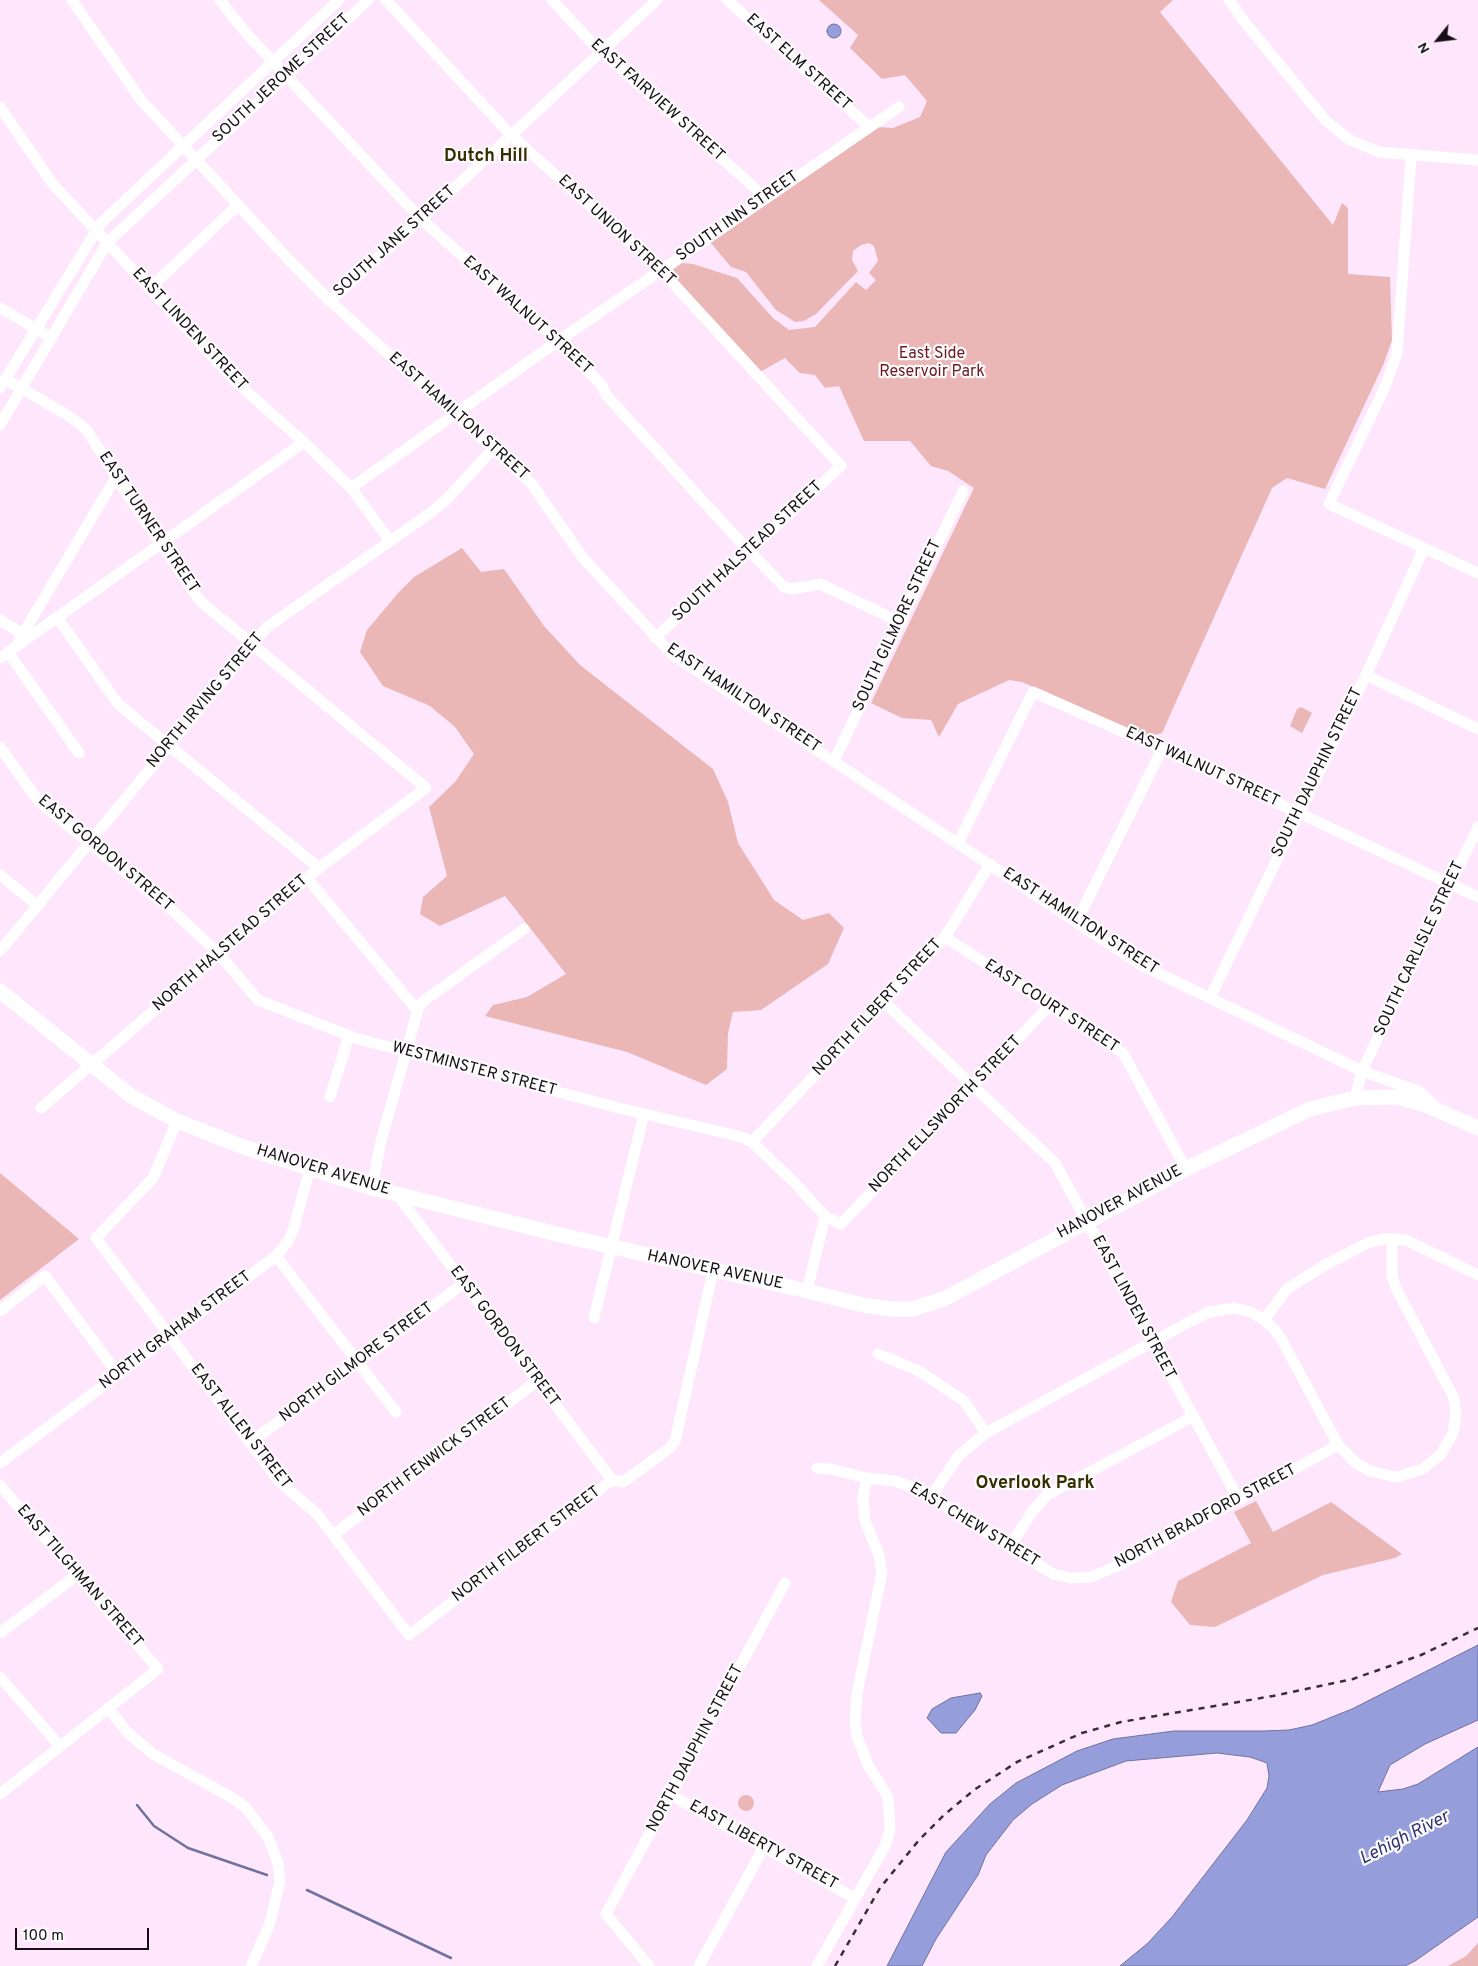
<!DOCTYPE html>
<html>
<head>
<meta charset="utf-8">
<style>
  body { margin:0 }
  #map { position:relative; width:1478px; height:1966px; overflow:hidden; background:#fee6fc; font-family:Overpass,sans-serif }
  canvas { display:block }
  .north { position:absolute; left:1413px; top:15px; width:50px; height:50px; -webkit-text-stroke:4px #fcfcfc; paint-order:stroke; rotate:241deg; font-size:14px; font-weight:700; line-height:20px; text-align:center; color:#160e16 }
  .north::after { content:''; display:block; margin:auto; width:18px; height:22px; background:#160e16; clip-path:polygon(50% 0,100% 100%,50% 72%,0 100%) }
  .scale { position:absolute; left:15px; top:1928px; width:134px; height:22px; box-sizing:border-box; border:2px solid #160e16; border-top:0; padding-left:6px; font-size:15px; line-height:18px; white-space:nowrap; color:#160e16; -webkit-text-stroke:4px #fcfcfc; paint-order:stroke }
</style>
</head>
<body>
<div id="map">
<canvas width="1478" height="1966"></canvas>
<div class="north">N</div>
<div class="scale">100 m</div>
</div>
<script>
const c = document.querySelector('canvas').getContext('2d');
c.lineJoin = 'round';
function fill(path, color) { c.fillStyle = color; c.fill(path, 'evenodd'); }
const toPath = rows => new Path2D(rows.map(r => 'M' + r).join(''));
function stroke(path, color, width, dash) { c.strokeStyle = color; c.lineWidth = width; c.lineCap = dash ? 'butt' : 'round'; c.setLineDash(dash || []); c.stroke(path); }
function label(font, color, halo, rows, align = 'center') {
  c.font = font + ' Overpass,sans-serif'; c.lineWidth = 4.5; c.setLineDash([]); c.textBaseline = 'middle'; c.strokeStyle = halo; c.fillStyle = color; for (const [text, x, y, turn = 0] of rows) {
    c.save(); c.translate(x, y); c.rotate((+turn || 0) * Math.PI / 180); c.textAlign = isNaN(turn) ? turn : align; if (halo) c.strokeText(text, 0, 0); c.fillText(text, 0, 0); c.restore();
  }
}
fill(toPath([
  [819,0,1173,0,1160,12,1333,225,1342,203,1348,208,1348,274,1390,277,1392,340,1384,363,1325,489,1287,478,1272,488,1162,733,1147,737,1022,682,1009,680,958,704,939,737,931,720,902,718,871,703,974,488,948,471,931,466,910,441,864,441,839,386,825,388,815,375,800,373,785,358,760,372,670,272,682,263,693,264,737,278,773,318,789,330,815,327,856,282,866,290,876,280,869,273,878,261,874,246,869,243,861,245,853,251,852,260,858,271,816,314,804,321,795,322,776,310,746,272,731,267,710,242,877,127,893,128,920,117,927,101,905,75,882,79,850,48,858,35],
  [462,548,481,572,504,569,544,626,580,665,713,769,728,802,738,843,774,900,803,920,829,913,844,928,828,964,761,1010,733,1012,728,1033,727,1069,706,1085,627,1052,485,1016,493,1005,527,997,566,974,505,896,440,926,420,914,423,897,447,876,429,807,455,782,474,754,455,727,430,706,383,686,360,652,367,630,399,592,414,577],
  [1301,707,1312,713,1302,733,1290,726,1297,709],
  [0,1173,79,1239,0,1300],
  [1256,1501,1273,1532,1331,1502,1402,1554,1395,1558,1323,1575,1215,1627,1190,1625,1171,1602,1178,1581,1251,1543,1234,1512],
  '738 1803a8 8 0 1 1 16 0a8 8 0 1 1-16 0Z',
  [1478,1943,1478,1966,1448,1966,1466,1956]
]), '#eab7b6');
const water = toPath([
  '827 31a7 7 0 1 1 14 0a7 7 0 1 1-14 0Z',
  [1478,1645,1478,1720,1425,1744,1390,1765,1378,1792,1403,1789,1418,1784,1478,1747,1478,1917,1415,1961,1405,1966,1120,1966,1148,1943,1172,1917,1247,1820,1267,1788,1269,1776,1267,1763,1250,1757,1217,1753,1126,1761,1062,1785,1032,1804,1013,1820,986,1855,978,1875,936,1939,922,1966,887,1966,946,1852,990,1804,1016,1783,1077,1751,1113,1739,1174,1731,1263,1731,1289,1730,1312,1725,1352,1709,1478,1645],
  [980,1693,982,1696,975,1710,956,1733,941,1733,927,1718,932,1709,951,1698,980,1693]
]);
fill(water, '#959dda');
stroke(water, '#6f729f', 1);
stroke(toPath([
  [137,1805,154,1826,188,1848,267,1875],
  [307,1890,451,1958]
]), '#6f729f', 2.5);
stroke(toPath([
  [72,0,141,100,288,259,330,301,531,483,583,558,673,655,1141,965,1362,1071,1418,1091,1434,1105],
  [220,0,245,32,421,219,558,341,601,384,607,396,735,536,784,587,792,589,820,584,900,622],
  [386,0,511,135,656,265,841,466,655,638],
  [552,0,591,42,766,198],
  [727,0,868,126],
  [1229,0,1247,25,1326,121,1350,140,1379,152,1478,160],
  [0,107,52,183,238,384,308,446,351,488,390,541],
  [1411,156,1397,353,1385,387,1329,504,1478,573],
  [149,289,238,205],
  [330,301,421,219,657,0],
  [0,308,52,338],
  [5,379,69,416,87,430,125,491,200,601,426,788,319,868,41,1108],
  [0,388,101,223,339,0],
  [0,425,107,243,368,0],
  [351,488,558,341,899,107],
  [57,617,118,704,319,868],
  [0,620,23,634],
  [18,642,116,477],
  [8,652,79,753],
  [0,658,304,442],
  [1366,675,1478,729],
  [0,747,39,802,173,911,219,954,258,1000,355,1038,615,1107,742,1137,752,1142,795,1183,825,1216,841,1224,1050,1005],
  [834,761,963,491],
  [958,843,1033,692,1162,749,1478,897],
  [0,875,37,905],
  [307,878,417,1010],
  [1077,921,1162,749],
  [945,937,1123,1053,1186,1169],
  [0,951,267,627,429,514,447,499,493,449],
  [1210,998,1366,675,1424,548],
  [884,1002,1055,1163,1239,1500],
  [330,1097,349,1036],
  [1355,1098,1362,1071,1478,827],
  [177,1121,153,1178,96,1238,278,1480,317,1514,409,1635,612,1480],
  [752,1142,945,937,990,864],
  [372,1188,381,1141,419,1006,425,1000,524,929],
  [396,1193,612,1480],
  [276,1256,396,1412],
  [807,1291,825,1216],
  [0,1311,45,1276,118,1374],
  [594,1318,644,1114],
  [1264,1320,1287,1289,1325,1265,1370,1242,1384,1239,1406,1240,1478,1275],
  [878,1354,919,1371,964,1401,986,1433],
  [250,1443,464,1283],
  [0,1463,276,1256,289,1240,293,1230,310,1169],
  [817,1468,830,1469,867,1478,895,1481,918,1489,1053,1574,1071,1578,1091,1577,1120,1565,1338,1445],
  [612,1480,623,1482,671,1447,675,1441,713,1271],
  [0,1485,158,1669,0,1794],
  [931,1497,959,1455,986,1433,1191,1321,1209,1312,1234,1308,1251,1312,1264,1320,1274,1329,1282,1340,1338,1445,1356,1463,1370,1471,1396,1477,1423,1469,1441,1454,1453,1433,1456,1415,1454,1398,1396,1288,1392,1276,1392,1239],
  [333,1535,537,1381],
  [1010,1546,1032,1512,1047,1495,1192,1417],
  [0,1633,77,1575],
  [0,1677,60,1746],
  [108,1708,128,1733,153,1754,234,1799,246,1808,268,1837,278,1863,280,1881,269,1926,251,1966],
  [671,1795,854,1898],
  [649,1966,606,1914,785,1583],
  [699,1966,764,1847],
  [817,1966,885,1846,890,1830,888,1797,868,1765,857,1736,855,1722,857,1694,882,1572,879,1555,865,1521,863,1498,867,1478]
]), '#fff', 11);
stroke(toPath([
  [0,991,131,1096,177,1121,246,1148,372,1188,569,1237,807,1291,863,1305,892,1309,912,1309,944,1299,1186,1169,1310,1109,1355,1098,1395,1097,1423,1104,1478,1128]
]), '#fff', 15);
stroke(toPath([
  [835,1966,880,1888,919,1840,944,1815,974,1790,1017,1762,1082,1733,1121,1722,1273,1696,1353,1679,1421,1655,1478,1628]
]), '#392e38', 2.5, [6, 6]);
label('16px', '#160e16', '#fcfcfc', [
  ["EAST ELM STREET",798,63,42],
  ["SOUTH JEROME STREET",282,79,-43],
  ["EAST FAIRVIEW STREET",657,101,42],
  ["SOUTH INN STREET",738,217,-35],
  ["EAST UNION STREET",616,231,43],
  ["SOUTH JANE STREET",395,242,-42],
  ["EAST WALNUT STREET",527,316,42],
  ["EAST LINDEN STREET",189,330,47],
  ["EAST HAMILTON STREET",458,417,42],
  ["EAST TURNER STREET",148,523,56],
  ["SOUTH HALSTEAD STREET",748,552,-43],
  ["SOUTH GILMORE STREET",898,626,-65],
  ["EAST HAMILTON STREET",743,699,34],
  ["NORTH IRVING STREET",206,701,-50],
  ["EAST WALNUT STREET",1202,768,25],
  ["SOUTH DAUPHIN STREET",1318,773,-64],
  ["EAST GORDON STREET",105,854,40],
  ["EAST HAMILTON STREET",1080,922,33],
  ["NORTH HALSTEAD STREET",231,944,-41],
  ["SOUTH CARLISLE STREET",1420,949,-65],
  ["EAST COURT STREET",1051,1007,33],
  ["NORTH FILBERT STREET",878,1008,-47],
  ["WESTMINSTER STREET",474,1070,15],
  ["NORTH ELLSWORTH STREET",946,1115,-46],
  ["HANOVER AVENUE",323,1171,17],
  ["HANOVER AVENUE",1120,1203,-28],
  ["HANOVER AVENUE",715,1271,12],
  ["EAST LINDEN STREET",1133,1308,62],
  ["NORTH GRAHAM STREET",176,1331,-37],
  ["EAST GORDON STREET",504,1337,53],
  ["NORTH GILMORE STREET",357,1363,-37],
  ["EAST ALLEN STREET",240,1427,52],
  ["NORTH FENWICK STREET",435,1458,-37],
  ["NORTH BRADFORD STREET",1206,1517,-28],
  ["EAST CHEW STREET",974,1526,31],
  ["NORTH FILBERT STREET",527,1545,-37],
  ["EAST TILGHMAN STREET",79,1577,49],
  ["NORTH DAUPHIN STREET",696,1749,-62],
  ["EAST LIBERTY STREET",763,1846,29]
]);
label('16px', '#6e1822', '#fcfcfc', [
  ["East Side",932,355],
  ["Reservoir Park",932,373]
]);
label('bold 18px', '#382e03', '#fcfcfc', [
  ["Dutch Hill",486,157],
  ["Overlook Park",1035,1484]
]);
label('italic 18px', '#2f3178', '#fcfcfc', [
  ["Lehigh River",1405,1839,-27]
]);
</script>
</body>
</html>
